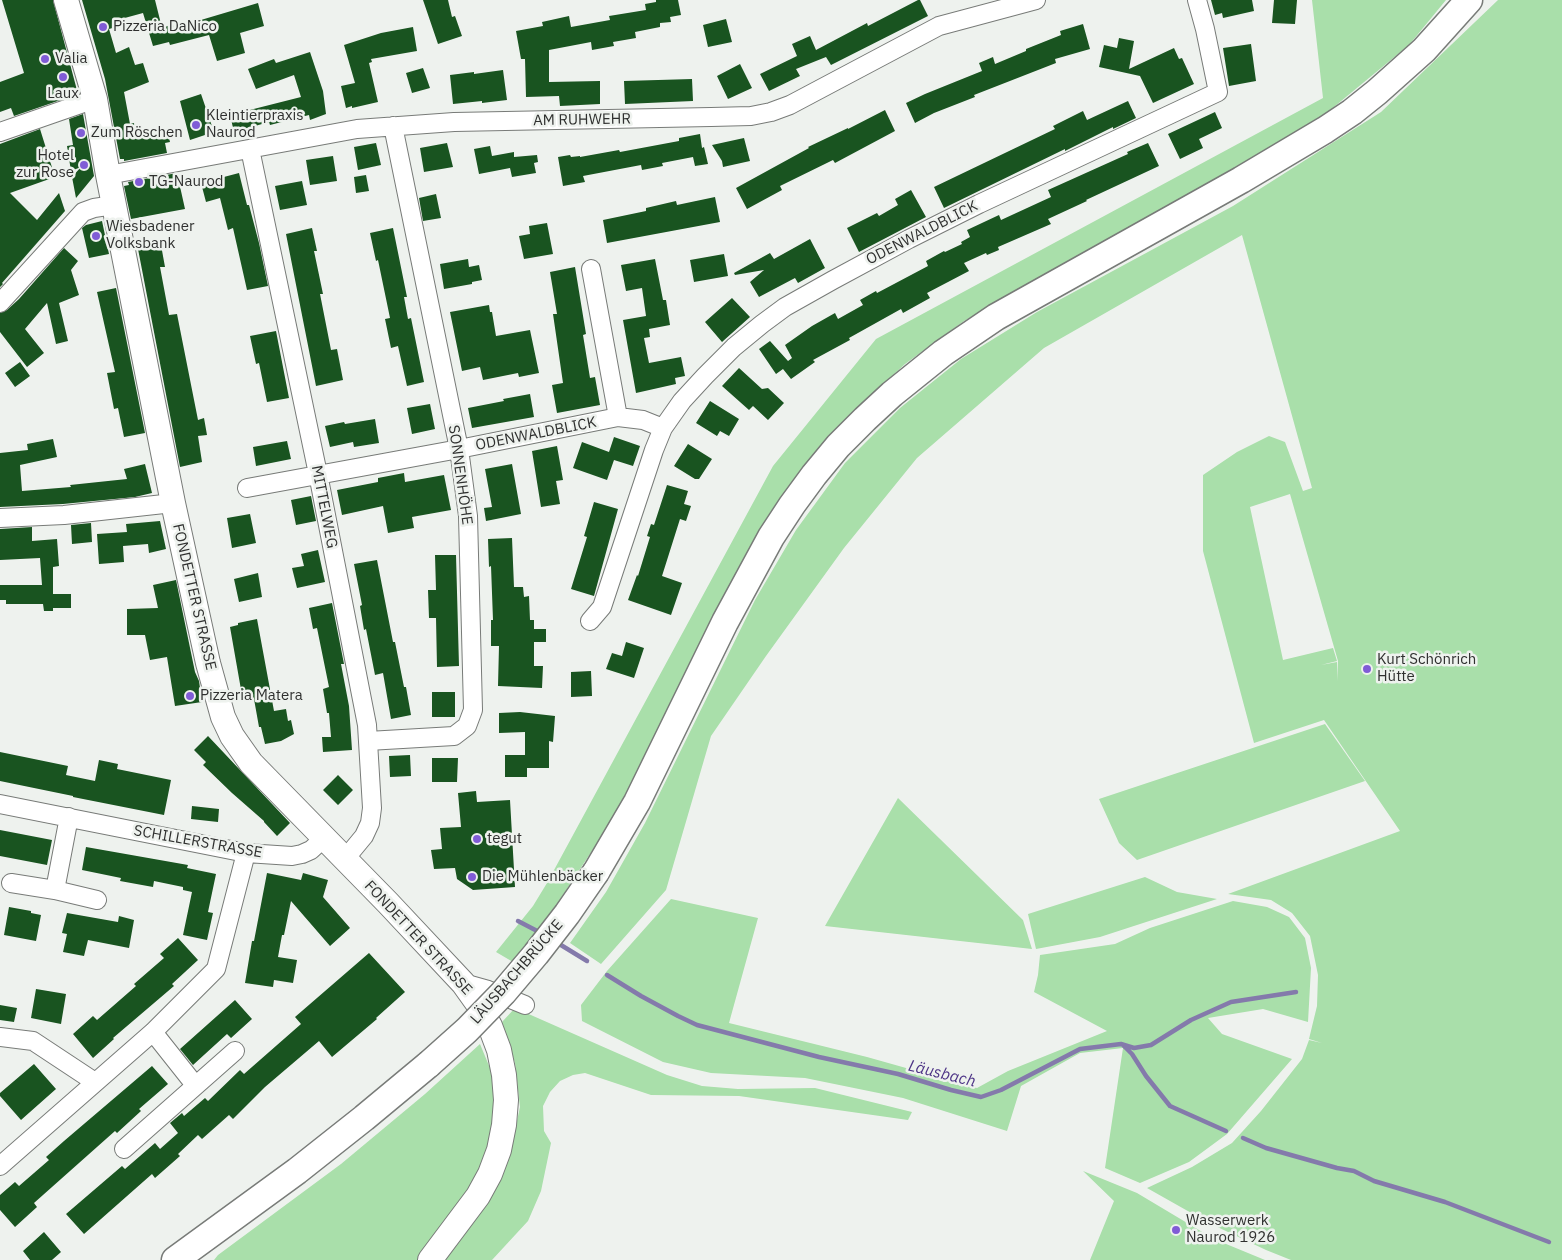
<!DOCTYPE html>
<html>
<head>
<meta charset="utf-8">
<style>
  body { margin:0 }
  canvas { display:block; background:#eef2ee }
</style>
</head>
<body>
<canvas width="1562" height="1260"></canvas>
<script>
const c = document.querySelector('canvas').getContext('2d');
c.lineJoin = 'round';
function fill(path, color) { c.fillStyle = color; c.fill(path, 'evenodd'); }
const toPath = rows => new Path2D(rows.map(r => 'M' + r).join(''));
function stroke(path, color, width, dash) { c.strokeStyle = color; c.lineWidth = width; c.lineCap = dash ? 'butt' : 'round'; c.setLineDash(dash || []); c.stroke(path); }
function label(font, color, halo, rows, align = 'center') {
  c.font = font + ' "IBM Plex Sans",sans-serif'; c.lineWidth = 5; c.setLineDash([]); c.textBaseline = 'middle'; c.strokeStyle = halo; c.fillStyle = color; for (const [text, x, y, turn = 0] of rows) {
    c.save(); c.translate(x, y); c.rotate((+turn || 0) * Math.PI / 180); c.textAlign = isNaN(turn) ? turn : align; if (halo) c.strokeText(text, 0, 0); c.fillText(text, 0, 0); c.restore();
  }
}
fill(toPath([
  [1312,0,1446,0,1409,45,1329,111,1233,171,964,321,905,364,851,414,651,746,609,825,559,901,513,962,496,952,533,906,547,883,773,466,876,339,1323,98],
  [1498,0,1562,0,1562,1260,1291,1260,1266,1250,1209,1223,1147,1188,1192,1167,1232,1143,1261,1111,1302,1059,1309,1040,1322,1043,1309,1039,1317,1006,1318,975,1310,936,1292,913,1271,900,1228,894,1400,831,1324,720,1254,743,1203,551,1203,475,1237,452,1269,436,1285,442,1303,491,1312,488,1242,235,1044,348,917,458,844,548,766,656,711,736,666,890,601,964,570,943,606,892,645,823,755,600,796,530,845,463,900,408,961,359,1037,312,1233,206,1381,112],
  [1290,494,1338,661,1337,681,1337,662,1321,665,1337,661,1333,648,1283,660,1250,507],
  [1325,724,1365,781,1137,860,1119,843,1099,799],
  [898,798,1023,920,1032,949,825,926],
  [1145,877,1177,892,1217,899,1100,937,1036,949,1028,914],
  [671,899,758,918,729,1023,867,1057,977,1088,1008,1071,1107,1031,1034,992,1038,975,1040,955,1115,944,1150,928,1233,901,1267,907,1289,917,1305,938,1311,968,1308,1022,1263,1009,1208,1018,1222,1034,1292,1059,1227,1134,1189,1162,1140,1183,1105,1168,1123,1048,1080,1053,1021,1086,1007,1131,903,1098,805,1078,711,1073,663,1062,582,1021,581,1005,607,971],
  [515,1008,667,1075,702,1086,738,1089,815,1088,912,1112,908,1120,739,1096,651,1095,585,1073,573,1075,560,1081,550,1092,543,1106,544,1131,551,1143,541,1191,528,1221,492,1260,444,1260,510,1153,520,1107,515,1063,502,1022],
  [480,1044,492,1073,494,1110,493,1132,474,1185,420,1260,214,1260,218,1255,341,1164,425,1094],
  [1083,1171,1137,1193,1214,1239,1265,1260,1090,1260,1114,1201]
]), '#a9dfaa');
stroke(toPath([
  [518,921,541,933],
  [556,942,587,961],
  [607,975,641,996,678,1016,697,1025,819,1057,898,1074,951,1090,981,1097,1001,1090,1080,1049,1121,1044,1134,1048,1151,1045,1191,1020,1231,1002,1296,992],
  [1123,1045,1132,1054,1146,1076,1170,1106,1226,1131],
  [1243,1138,1266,1148,1337,1168,1354,1171,1374,1181,1445,1202,1549,1242]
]), '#847aab', 4.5);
fill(toPath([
  [2,0,53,0,78,94,14,116,11,108,0,112,0,82,24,73],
  [82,0,155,0,162,28,173,24,174,28,258,3,264,26,240,33,245,53,217,61,209,35,170,45,169,42,153,46,143,13,121,19,123,25,109,29,116,53,129,47,135,65,143,63,149,82,124,92,130,124,134,123,135,136,167,130,170,142,165,143,167,153,124,161,124,159,120,159,105,79],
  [423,0,448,0,452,17,455,16,462,36,438,44],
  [656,0,678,0,681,15,670,17,671,22,660,23,660,27,635,32,636,38,613,42,614,46,592,50,591,42,549,50,549,82,600,81,600,104,560,106,559,96,526,97,525,59,521,59,516,31,543,26,542,22,569,16,571,27,610,20,609,16,646,10,645,4,656,2],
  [918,0,920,0,928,16,831,65,826,57,796,69,800,76,769,91,760,74,797,56,792,44,810,36,816,50,867,23,868,26],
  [1211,0,1252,0,1254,11,1223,18,1222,13,1215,15],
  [1274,0,1297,0,1295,24,1272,23],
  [726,19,732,42,708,47,703,25],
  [1083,24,1090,49,1055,59,1056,63,974,95,975,97,934,113,915,123,906,103,925,94,982,71,979,63,993,57,995,64,1026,51,1026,49,1061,35,1060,31],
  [413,27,417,51,371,59,372,62,369,63,378,102,352,108,352,106,346,108,341,86,355,83,344,45,381,33],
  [1119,38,1134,41,1129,69,1174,48,1179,59,1182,58,1194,84,1153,103,1140,76,1099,67,1104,45,1117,48],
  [1251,44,1256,81,1229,86,1223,48],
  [310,52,323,91,326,114,310,120,309,115,270,125,269,122,234,132,230,115,301,97,294,75,256,89,248,69,274,59,276,63],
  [740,64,752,88,728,99,717,76],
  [423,68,430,88,412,93,406,73],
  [503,70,507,100,482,103,482,101,453,104,450,75,474,72,474,74],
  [692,79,693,101,625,104,624,81],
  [201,94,214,132,190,140,180,101],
  [1128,101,1136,118,1113,129,1113,127,1065,151,1065,149,944,208,934,187,1055,129,1053,126,1083,111,1087,120],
  [885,110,895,131,835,163,833,160,780,186,782,190,747,209,736,188,809,148,808,147,848,128,848,129],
  [1215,112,1222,128,1199,139,1203,148,1180,159,1168,134],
  [83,114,94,176,76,198,72,177,81,167,71,171,67,146,73,145,69,119],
  [40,129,55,177,10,193,37,220,59,193,65,211,2,283,3,284,0,287,0,144],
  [700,134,702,148,704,147,708,164,695,166,693,157,662,163,663,166,642,170,641,165,583,176,585,182,563,186,558,157,570,155,571,157,580,156,580,157,619,150,620,152,679,141,679,138],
  [744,138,750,161,723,167,722,161,712,145],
  [376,143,381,165,358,170,354,147],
  [447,143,453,167,424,172,420,148],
  [1148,143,1159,166,1086,200,1087,201,1048,219,1051,224,998,247,999,250,987,255,986,253,964,263,969,271,927,293,930,298,903,313,901,309,849,338,850,340,813,360,815,362,791,379,783,369,776,374,759,349,770,341,788,361,792,358,785,345,812,326,835,313,838,319,863,305,860,300,876,291,877,293,928,266,926,261,944,251,945,252,962,244,961,242,970,237,967,230,999,215,1001,220,1051,197,1048,190,1128,154,1127,152],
  [490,146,492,156,514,152,514,157,537,155,538,162,534,163,536,173,512,177,510,168,479,174,474,149],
  [333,156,337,181,310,185,306,160],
  [177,173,185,209,131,219,124,186,129,185,128,182],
  [239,173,247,205,249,205,259,243,268,286,247,290,233,228,228,230,220,198,206,202,201,183],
  [366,175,369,191,356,193,354,177],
  [302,181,307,205,280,210,275,186],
  [911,190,926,217,859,252,847,228,877,213,879,216,898,205,895,199],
  [436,194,441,218,423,221,419,198],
  [715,197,720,222,607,243,603,220,646,211,646,208,676,201,677,205],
  [102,221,109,254,89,258,82,228,86,225],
  [547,223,553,254,524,259,519,236,530,234,529,226],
  [312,228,317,251,314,251,323,294,320,294,331,350,337,349,343,380,316,386,286,234],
  [393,228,407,297,404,297,408,319,411,318,424,382,407,386,398,346,391,348,385,319,390,318,378,260,376,261,370,233],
  [810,239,825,268,798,283,795,278,759,297,750,282,764,270,735,275,734,273,770,253,774,259],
  [161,245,165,267,160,267,169,315,177,314,198,420,204,418,207,435,198,436,202,462,180,467,138,249],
  [64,248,78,261,71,270,79,295,59,303,68,341,56,344,47,303,25,329,44,353,27,367,0,332,0,313,7,310,19,299],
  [724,254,728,276,694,282,690,260],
  [468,259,469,267,479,265,482,280,472,282,472,284,444,289,440,264],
  [655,259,663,300,666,300,670,325,649,329,650,337,644,338,649,363,681,357,685,376,675,378,676,384,636,393,623,320,646,316,642,288,626,291,621,265],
  [575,267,586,334,583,335,590,378,595,377,600,405,557,413,552,385,563,383,553,314,557,314,550,272],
  [116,288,145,433,124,437,118,408,114,409,107,373,115,372,97,292],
  [732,298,750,317,722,342,705,322],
  [489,305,490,312,492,312,496,336,530,330,539,373,519,377,518,373,483,380,480,367,462,371,450,312],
  [276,331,289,398,267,402,259,363,256,364,250,336],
  [20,362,30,376,15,387,5,373],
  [739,368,762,389,768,388,784,403,768,420,753,406,749,410,722,386],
  [530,394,534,417,472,428,468,408,504,401,503,399],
  [710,401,739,419,729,436,720,431,717,436,696,423],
  [430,404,435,429,412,434,407,408],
  [375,419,379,443,354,447,353,442,330,447,325,426,344,422,345,424],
  [614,437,640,446,633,466,614,460,607,480,573,468,582,442,609,452],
  [53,439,57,457,20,465,22,491,71,487,70,485,127,479,124,469,145,464,152,493,135,497,63,504,0,507,0,453,28,450,27,444],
  [287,441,291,459,256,466,253,447],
  [688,444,712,459,699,479,695,479,674,466],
  [557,446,563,480,556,481,560,504,541,507,532,451],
  [512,464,521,514,486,521,484,508,492,507,485,469],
  [404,473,405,482,444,475,451,510,412,517,414,528,388,533,383,506,342,515,337,490,378,482,378,478],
  [667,485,688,491,684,504,691,506,686,521,680,519,662,576,682,583,671,615,628,600,637,575,638,576,650,537,647,536,651,524,654,525],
  [311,496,316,521,296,525,291,500],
  [594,502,618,509,594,596,571,589,587,537,584,536],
  [250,514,256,543,232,548,227,518],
  [160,521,166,549,149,553,148,544,123,546,124,562,99,564,97,534,127,532,126,524],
  [91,523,92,542,72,544,71,525],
  [32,527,32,541,57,539,59,566,53,567,53,594,71,594,71,608,53,608,53,600,53,611,44,611,43,604,6,604,6,600,0,600,0,585,42,585,40,558,0,560,0,529],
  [512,538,514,587,523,587,524,597,529,596,530,620,534,620,534,629,546,629,546,642,534,642,534,666,543,666,542,688,498,686,499,646,491,646,491,620,493,620,491,566,489,567,488,539],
  [318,550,325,582,297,588,292,568,304,566,301,554],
  [435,555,456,555,459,666,437,667,436,618,429,618,428,590,436,590],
  [377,560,393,642,395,642,404,687,406,687,411,715,391,719,383,673,375,675,366,629,364,630,360,606,362,605,354,564],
  [258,573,262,597,239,602,234,579],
  [176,580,195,672,199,681,202,702,175,706,167,657,150,660,145,635,127,635,127,609,158,608,153,585],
  [332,603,344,664,341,664,349,706,352,750,323,752,322,737,331,737,329,713,327,713,323,689,329,687,317,628,313,629,309,608],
  [257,619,274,711,286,709,288,721,291,720,294,734,281,741,265,744,261,727,259,727,254,699,243,701,230,627,238,625,238,623],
  [626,642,644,648,634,678,606,669,612,653,622,656],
  [591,671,592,696,571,697,571,672],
  [432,692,455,692,455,717,432,717],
  [520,712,555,716,553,742,549,741,549,768,527,768,527,777,505,777,505,755,525,755,525,732,499,733,499,713],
  [208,736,290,823,277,836,264,822,264,821,232,793,203,765,206,762,194,750],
  [0,752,68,766,66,775,95,781,99,760,118,764,117,769,171,780,164,815,73,797,73,796,0,781],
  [410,755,411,776,390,777,389,756],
  [432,758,458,758,457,782,432,782],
  [338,775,353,790,338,805,323,790],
  [476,791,477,802,510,800,515,887,473,890,457,879,455,868,434,869,431,850,442,849,440,828,461,827,458,793],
  [192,806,219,809,218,822,191,819],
  [0,830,52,840,47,865,0,856],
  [86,847,188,865,187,868,216,874,208,912,213,913,207,940,183,935,192,892,183,890,183,887,154,881,153,887,120,881,121,878,82,870],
  [267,873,301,880,303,873,328,880,323,897,350,928,330,946,291,901,284,935,282,935,278,957,297,960,293,983,274,980,273,987,245,983,252,941,254,941],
  [9,907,31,911,31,913,41,915,36,941,4,935],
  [67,913,118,922,119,916,134,920,129,948,88,940,84,956,63,952,67,934,62,933],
  [178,938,198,960,172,984,174,986,113,1038,114,1039,93,1058,73,1034,93,1016,97,1020,136,986,134,984,164,958,160,954],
  [369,953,405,992,376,1018,377,1019,332,1057,319,1041,265,1087,233,1119,229,1115,202,1139,198,1135,178,1154,180,1156,155,1178,152,1174,84,1234,66,1214,122,1166,125,1169,155,1143,160,1149,178,1133,170,1123,182,1113,184,1116,205,1098,208,1101,240,1070,244,1074,301,1024,295,1017],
  [36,989,66,994,61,1024,31,1018],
  [235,1000,252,1019,231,1038,227,1034,193,1065,180,1049],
  [0,1005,17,1008,14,1022,0,1020],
  [34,1064,56,1089,21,1120,0,1096,0,1093],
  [152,1066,168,1084,139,1109,141,1111,117,1133,115,1131,34,1203,37,1207,15,1227,0,1210,0,1195,15,1182,19,1186,49,1160,46,1157,64,1141],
  [44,1232,61,1252,52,1260,30,1260,23,1251]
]), '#195420');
const street = toPath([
  [0,132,95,99],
  [250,149,318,474,367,725,372,808,370,823,364,836,345,859],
  [108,175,357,129,454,122,711,117,751,116,771,112,790,105,939,26,1036,0],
  [591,269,618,417],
  [0,303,83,212,94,208,114,205],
  [247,488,459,449,618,417,643,420,663,428],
  [0,518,64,515,173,503],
  [590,621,602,607,654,450,663,428,682,401,705,376,734,347,762,324,785,307,833,280,909,239,979,204,1218,92,1205,29,1197,0],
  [368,741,454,736,467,726,473,710,468,516,459,449,393,126],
  [0,804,246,853,292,856,302,854,311,850,324,838],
  [11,883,55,890,69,817],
  [55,890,97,900],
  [463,983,488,990,525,1005],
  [153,1032,195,1085],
  [0,1037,33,1041,95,1082],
  [124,1149,235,1051],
  [0,1166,153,1032,216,969,246,853]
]);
const secondary = toPath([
  [66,0,95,99,108,175,173,503,208,663,223,717,232,736,251,763,388,903,463,983,478,1004,490,1026,499,1050,504,1075,506,1100,504,1125,499,1150,490,1174,478,1196,430,1260]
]);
const primary = toPath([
  [596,872,637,802,725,622,771,537,792,505,814,475,838,446,865,419,892,394,943,353,996,317,1241,180,1325,130,1352,112,1377,92,1424,50,1469,0],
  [175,1260,297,1171,364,1118,429,1064]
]);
stroke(street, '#787b78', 20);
stroke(secondary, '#787b78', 26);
stroke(primary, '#787b78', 29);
stroke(street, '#fff', 18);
stroke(secondary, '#fff', 24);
stroke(primary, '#fff', 26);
const primaryBridge = toPath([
  [429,1064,467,1030,503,993,536,954,567,914,596,872]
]);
stroke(primaryBridge, '#787b78', 29, []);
stroke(primaryBridge, '#fff', 26);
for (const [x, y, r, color] of [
  [103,27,5,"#805cd6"],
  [45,59,5,"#805cd6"],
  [63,77,5,"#805cd6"],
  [196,125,5,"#805cd6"],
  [81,133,5,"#805cd6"],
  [84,165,5,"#805cd6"],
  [139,182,5,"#805cd6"],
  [96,236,5,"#805cd6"],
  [1367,669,5,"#805cd6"],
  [190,696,5,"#805cd6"],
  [477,839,5,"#805cd6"],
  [472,877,5,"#805cd6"],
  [1176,1230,5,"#805cd6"]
]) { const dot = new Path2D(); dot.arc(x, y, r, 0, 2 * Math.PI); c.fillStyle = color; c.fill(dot); stroke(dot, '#eef2ee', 2); }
label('15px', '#2f302f', '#eef2ee', [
  ["Pizzeria DaNico",113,27],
  ["Valia",55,59],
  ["Laux",63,94,"center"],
  ["Kleintierpraxis",206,116],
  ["Naurod",206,133],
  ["Zum Röschen",91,133],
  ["Hotel",74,156,"right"],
  ["zur Rose",74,173,"right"],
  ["TG-Naurod",149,182],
  ["Wiesbadener",106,227],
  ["Volksbank",106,244],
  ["Kurt Schönrich",1377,660],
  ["Hütte",1377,677],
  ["Pizzeria Matera",200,696],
  ["tegut",487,839],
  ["Die Mühlenbäcker",482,877],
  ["Wasserwerk",1186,1221],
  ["Naurod 1926",1186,1238]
], 'left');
label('15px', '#2f302f', '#eef2ee', [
  ["AM RUHWEHR",582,120,-1],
  ["ODENWALDBLICK",922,233,-27],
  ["ODENWALDBLICK",536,434,-11],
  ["SONNENHÖHE",460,475,82],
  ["MITTELWEG",324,507,79],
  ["FONDETTER STRASSE",194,597,77],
  ["SCHILLERSTRASSE",198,842,10],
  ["FONDETTER STRASSE",418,938,47],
  ["LÄUSBACHBRÜCKE",517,972,-49]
]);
label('italic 16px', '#4d3486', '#eef2ee', [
  ["Läusbach",942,1074,14]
]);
</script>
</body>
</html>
